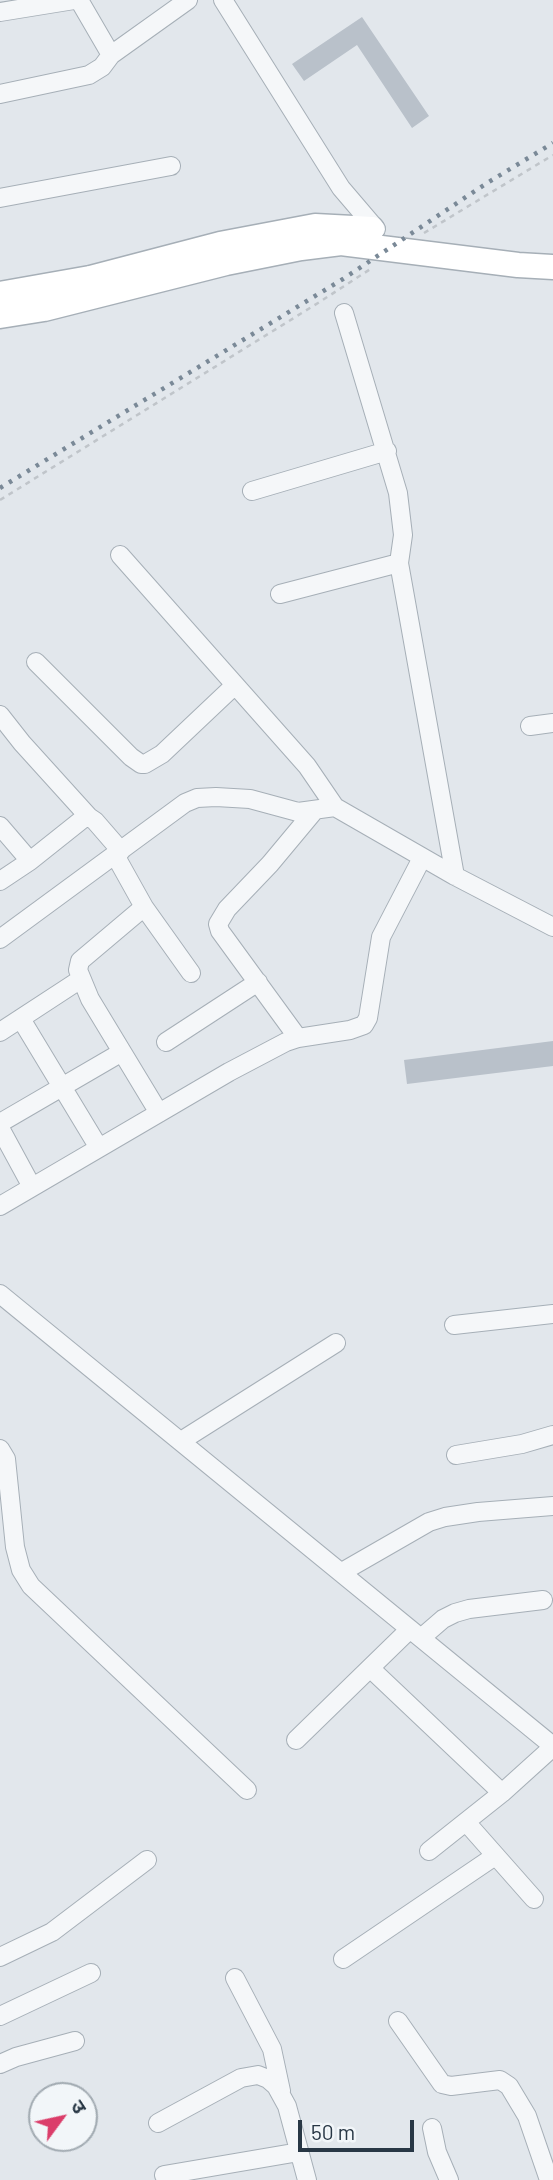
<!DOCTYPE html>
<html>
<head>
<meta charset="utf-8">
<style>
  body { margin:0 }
  #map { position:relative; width:553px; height:2180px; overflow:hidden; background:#e2e7ec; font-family:Barlow,"Noto Sans Devanagari",sans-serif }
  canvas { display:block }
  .north { position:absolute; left:28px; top:2082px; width:70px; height:70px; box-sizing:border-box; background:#f2f6f9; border:2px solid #a1aab1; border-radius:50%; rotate:57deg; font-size:19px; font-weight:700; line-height:28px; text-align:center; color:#283745 }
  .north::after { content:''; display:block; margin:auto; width:24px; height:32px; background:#db3d6a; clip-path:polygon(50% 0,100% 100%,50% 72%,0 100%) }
  .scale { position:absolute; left:298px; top:2120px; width:116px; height:32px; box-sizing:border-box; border:4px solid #283745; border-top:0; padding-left:9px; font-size:21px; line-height:24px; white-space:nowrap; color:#283745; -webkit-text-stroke:5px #f2f6f9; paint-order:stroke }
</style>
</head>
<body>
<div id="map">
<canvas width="553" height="2180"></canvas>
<div class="north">उ</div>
<div class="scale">50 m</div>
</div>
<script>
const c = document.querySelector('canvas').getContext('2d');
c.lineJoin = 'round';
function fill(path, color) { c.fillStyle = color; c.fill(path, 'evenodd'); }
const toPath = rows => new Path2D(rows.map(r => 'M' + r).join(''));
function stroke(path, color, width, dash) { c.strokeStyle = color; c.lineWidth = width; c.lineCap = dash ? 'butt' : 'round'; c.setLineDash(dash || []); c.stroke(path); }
fill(toPath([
  [362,17,429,116,412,128,357,45,304,81,292,64],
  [553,1041,553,1066,407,1084,404,1060]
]), '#b9c1ca');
const street = toPath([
  [223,0,341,188,376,229],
  [0,12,74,0],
  [111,55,188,0],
  [0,94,89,75,102,67,111,55,79,0],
  [0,198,171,166],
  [344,313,398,493,403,535,399,563,455,876],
  [252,491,387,451],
  [120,555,307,766,335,807,455,876,553,927],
  [280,594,399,563],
  [36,662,131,757,141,764,145,764,162,754,235,685],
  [0,715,22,743,89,817],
  [530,726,553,723],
  [0,826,30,861],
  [115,855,144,907,191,973],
  [0,881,30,861,84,818,89,817,95,821,121,851],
  [144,907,80,961,78,970,90,999,159,1113],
  [0,939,185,803,197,798,216,797,250,799,298,812,335,807],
  [21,1019,99,1148],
  [0,1032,81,979],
  [298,1038,220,931,218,924,227,909,270,864,315,810],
  [166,1042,258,982],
  [0,1123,122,1052],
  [0,1128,32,1187],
  [0,1206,229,1072,286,1042,298,1038,350,1030,364,1025,368,1018,381,937,422,858],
  [0,1294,553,1746],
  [454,1325,553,1314],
  [181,1441,336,1343],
  [0,1449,6,1459,15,1547,21,1570,31,1586,247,1790],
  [456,1455,522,1444,553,1435],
  [342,1572,429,1522,445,1517,478,1512,553,1506],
  [421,1638,443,1619,455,1613,469,1609,543,1600],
  [370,1668,502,1793],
  [296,1740,410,1629],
  [466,1822,534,1899],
  [429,1851,502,1793,553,1747],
  [0,1957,52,1932,147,1860],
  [343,1959,495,1856],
  [235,1978,272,2049,281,2091],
  [0,2016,91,1973],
  [398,2021,442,2084,451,2086,500,2080,509,2086,527,2116,549,2180],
  [0,2064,16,2057,75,2041],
  [158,2123,241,2078,258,2075,268,2079,276,2086,287,2106,307,2180],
  [432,2128,437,2152,449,2180],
  [164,2175,299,2152]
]);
const secondary = toPath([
  [0,294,90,278,220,244,315,226,372,229],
  [0,316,44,309,226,263,301,248,341,243,518,265,553,267]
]);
stroke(street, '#a6afb7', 20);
stroke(secondary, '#a6afb7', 27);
stroke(toPath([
  [424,233,553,155],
  [0,500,318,303,372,268]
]), '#c0c5ca', 2.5, [5, 5]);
stroke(street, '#f5f7f9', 18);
stroke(secondary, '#fff', 24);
stroke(toPath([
  [0,488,343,279,487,183,553,143]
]), '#7a8997', 4.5, [3.5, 7]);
</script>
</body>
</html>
